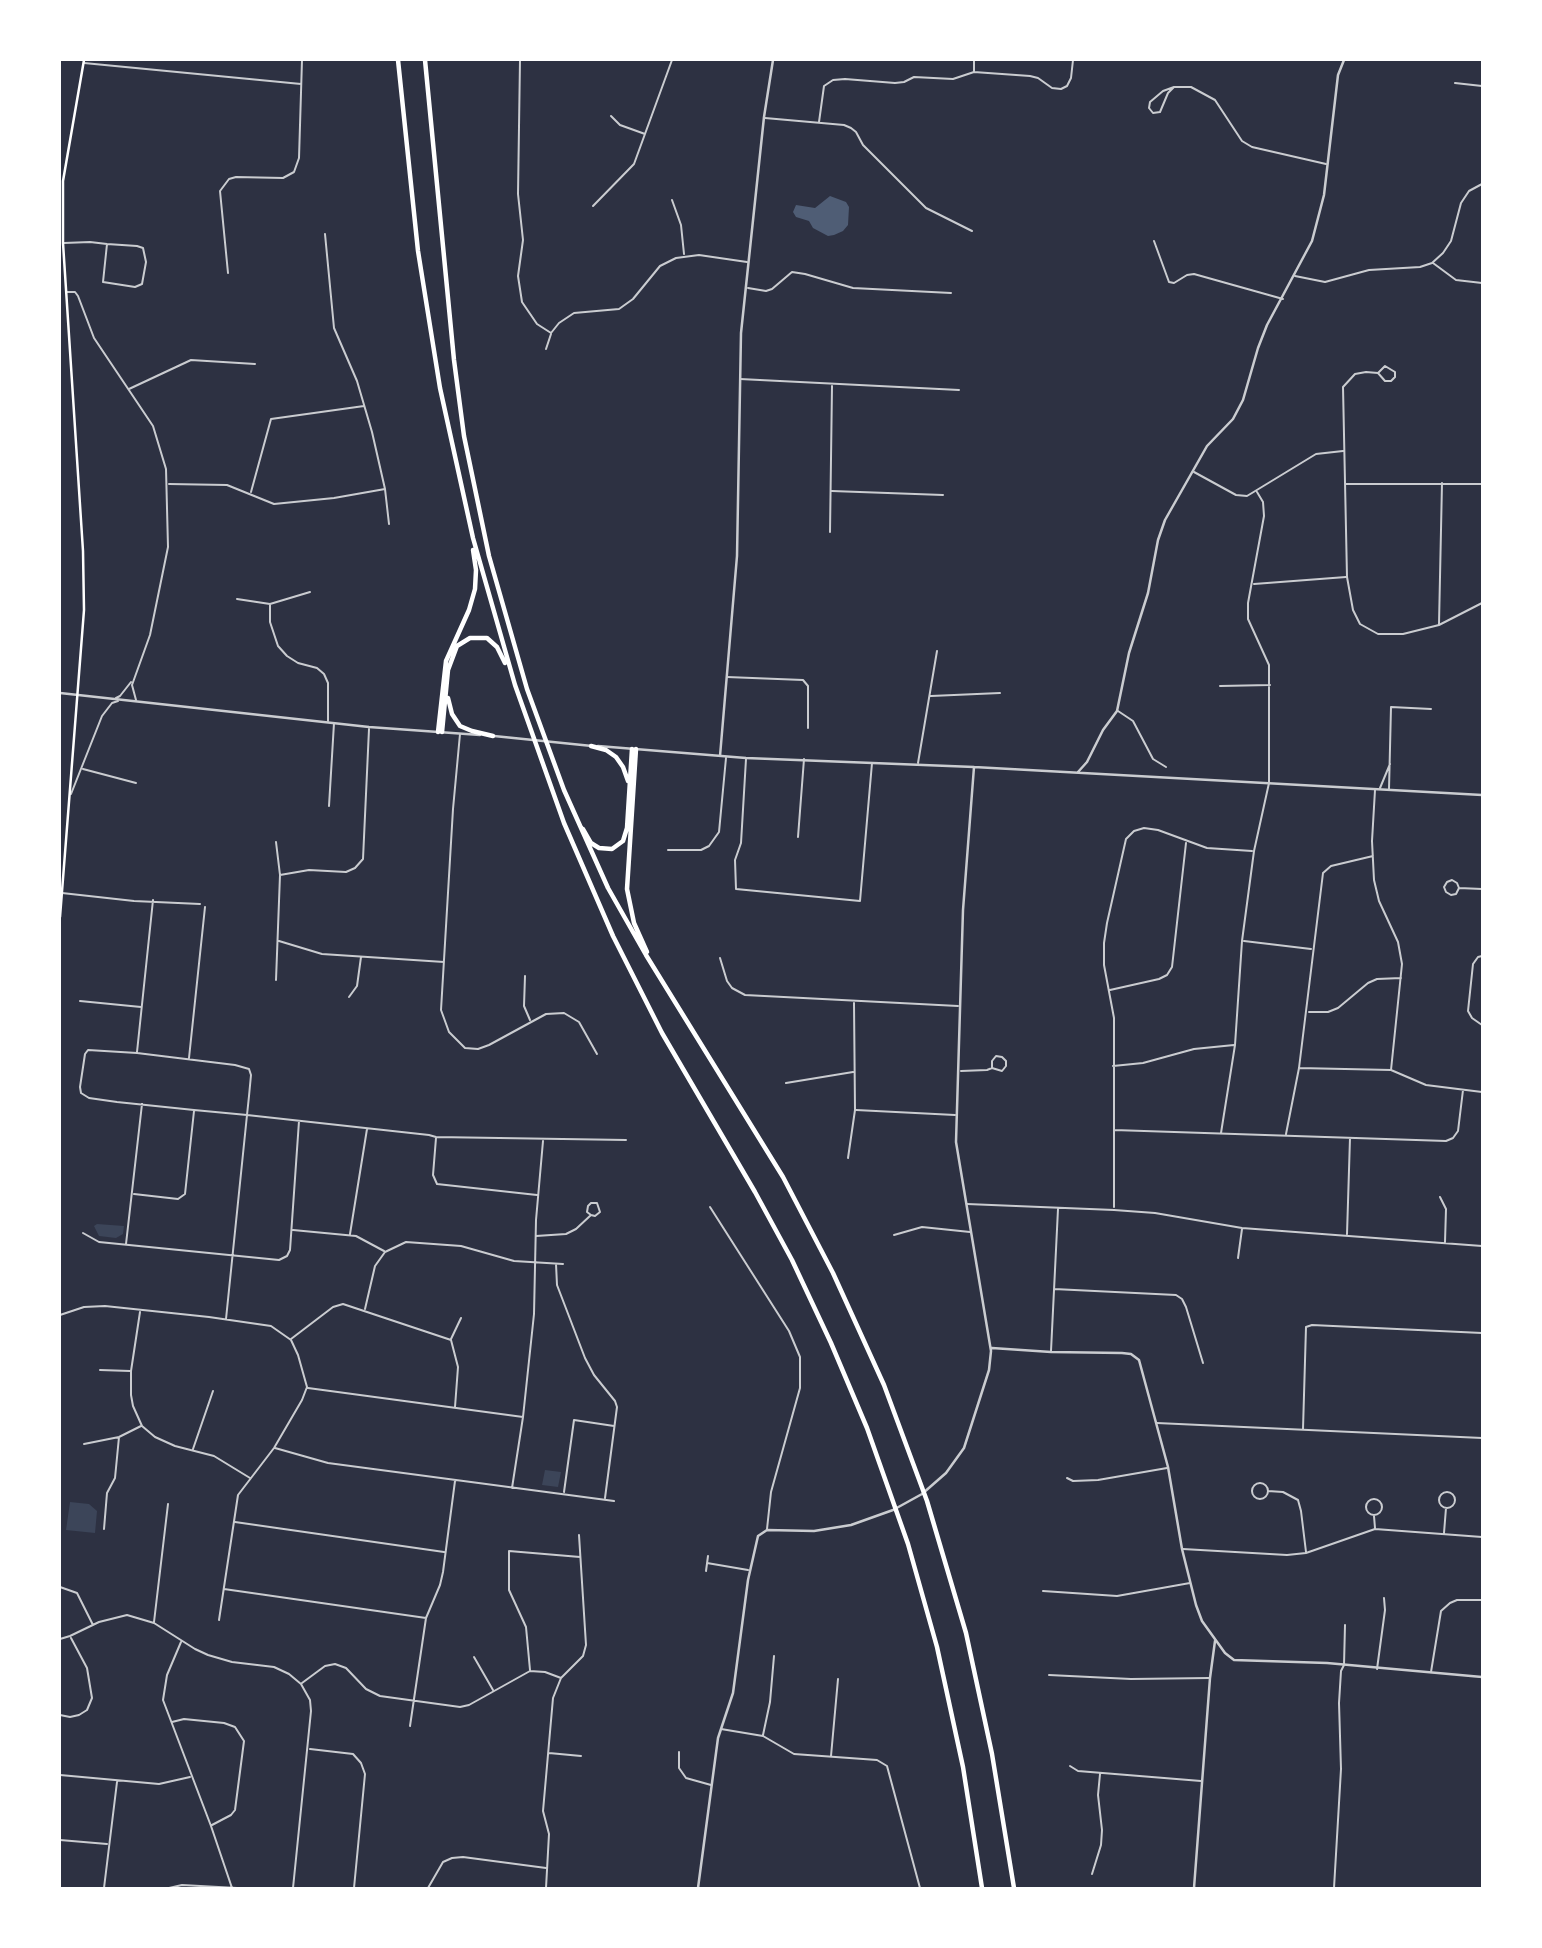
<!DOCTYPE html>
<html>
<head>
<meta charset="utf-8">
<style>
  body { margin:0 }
  #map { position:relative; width:1542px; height:1948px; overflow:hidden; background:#2d3142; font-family:"Titillium Web",sans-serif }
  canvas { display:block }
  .frame { position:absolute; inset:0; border:61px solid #fff; pointer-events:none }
</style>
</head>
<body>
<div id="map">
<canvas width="1542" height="1948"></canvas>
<div class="frame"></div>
</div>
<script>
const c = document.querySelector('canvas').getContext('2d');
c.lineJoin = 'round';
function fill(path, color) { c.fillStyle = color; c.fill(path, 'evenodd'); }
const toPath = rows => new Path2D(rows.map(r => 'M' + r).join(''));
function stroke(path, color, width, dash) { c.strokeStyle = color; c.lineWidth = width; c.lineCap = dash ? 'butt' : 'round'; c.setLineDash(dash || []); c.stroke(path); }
fill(toPath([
  [97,1224,124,1226,123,1234,116,1238,99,1236,94,1226],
  [545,1470,561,1472,558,1487,542,1485],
  [70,1502,89,1504,97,1511,95,1533,66,1530]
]), '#3c4559');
fill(toPath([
  [830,196,846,202,849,207,848,225,843,231,834,235,828,236,813,228,809,221,796,217,793,212,796,205,815,208]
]), '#4f5d75');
stroke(toPath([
  [520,60,518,194,523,240,518,276,522,302,537,324,551,333,559,323,574,313,619,309,633,299,660,266,676,258,699,255,747,262],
  [974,60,974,71],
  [84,63,301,84],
  [1455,83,1482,86],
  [1174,87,1168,93,1160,112,1153,113,1149,108,1150,102,1163,91,1174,87,1191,87,1215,100,1242,141,1252,147,1326,164],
  [611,116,620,125,645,134],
  [765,118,844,125,851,128,856,132,863,145,926,208,972,231],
  [819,122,824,86,833,80,845,79,895,83,904,82,914,77,953,79,974,72,1030,76,1038,78,1052,88,1061,89,1067,86,1071,78,1073,60],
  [672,200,681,225,684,254],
  [593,206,634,164,672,60],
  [325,234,334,328,357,381,372,432,385,489,389,524],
  [1154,241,1169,282,1174,283,1187,275,1194,274,1283,299],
  [64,243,90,242,107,244,137,246,143,248,146,262,142,284,135,287,103,282,107,244],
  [1433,263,1456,280,1482,283],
  [228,273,220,191,229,179,236,177,283,178,294,172,299,158,302,60],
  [1295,276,1325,282,1369,270,1420,267,1432,263,1443,253,1451,241,1461,203,1469,191,1482,184],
  [748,288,766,291,772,289,792,272,805,274,853,288,951,293],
  [67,292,75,292,78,296,94,338,153,426,166,469,168,547,150,635,132,685,136,700],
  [546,349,551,334],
  [1378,373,1385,366,1395,372,1395,377,1391,381,1385,381,1378,373,1366,372,1355,374,1343,387,1347,577,1353,610,1360,624,1378,634,1403,634,1439,625,1482,603],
  [740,379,959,390],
  [129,389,191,360,255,364],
  [1194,472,1236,495,1247,496,1316,454,1343,451],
  [169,484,227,485,274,504,334,498,385,489],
  [1346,484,1482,484],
  [832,491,943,495],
  [251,492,271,419,364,406],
  [830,532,832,386],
  [1254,584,1346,577],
  [237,599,270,604,310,592],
  [270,604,270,622,278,646,287,656,298,663,317,668,324,674,328,683,328,721],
  [1439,624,1442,483],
  [727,677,803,680,808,686,808,728],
  [1220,686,1270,685],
  [931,696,1000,693],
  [116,698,120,696,131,682],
  [1118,711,1133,721,1153,759,1166,767],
  [460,734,453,809,441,1010,449,1032,465,1048,478,1049,489,1045,546,1014,564,1013,579,1022,597,1054],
  [746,759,741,843,735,860,736,889,860,901,872,763],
  [918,763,937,651],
  [83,769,136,783],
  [1380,788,1390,764],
  [1389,789,1391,707,1431,709],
  [1375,790,1372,841,1374,880,1379,901,1398,942,1402,964,1391,1070],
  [71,794,102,716,112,703,118,701],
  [329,806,334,723],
  [798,837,804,759],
  [276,842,280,875,276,980],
  [668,850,701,850,709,846,719,832,726,758],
  [280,875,309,870,346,872,355,868,363,859,369,729],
  [1459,888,1456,894,1451,895,1446,892,1444,887,1447,882,1452,880,1457,883,1459,888,1482,889],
  [62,893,134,901,200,904],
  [279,941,322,954,444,962],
  [1244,941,1311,949],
  [1482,956,1478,957,1473,964,1468,1011,1472,1018,1482,1025],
  [720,958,727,981,732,988,745,995,958,1006],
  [525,976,524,1006,530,1020],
  [1110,990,1159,979,1167,975,1172,967,1186,843],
  [349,997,357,986,361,957],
  [80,1001,141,1007],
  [1309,1012,1328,1012,1338,1008,1368,983,1377,979,1401,978],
  [137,1052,153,900],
  [189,1058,205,907],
  [1113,1066,1143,1063,1194,1049,1234,1045],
  [1299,1068,1391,1070,1426,1085,1482,1092],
  [961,1071,987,1070,992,1068,992,1061,996,1056,1002,1057,1006,1061,1006,1066,1002,1071,992,1068],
  [786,1083,853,1072],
  [856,1110,955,1115],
  [1114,1130,1446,1141,1453,1138,1458,1131,1463,1090],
  [1221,1133,1235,1045,1242,941,1254,851,1269,783,1269,665,1248,619,1248,603,1264,516,1263,502,1257,492],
  [1286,1134,1299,1068,1323,873,1331,866,1373,856],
  [436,1138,433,1175,437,1184,537,1195],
  [848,1158,855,1110,854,1003],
  [134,1194,178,1199,185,1194,194,1111],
  [1440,1197,1446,1209,1445,1242],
  [967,1204,1114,1210,1155,1213,1242,1228,1482,1246],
  [710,1207,789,1331,800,1357,800,1388,771,1492,767,1529],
  [1114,1207,1114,1018,1104,965,1104,943,1107,923,1126,839,1134,831,1144,828,1158,830,1207,848,1252,851],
  [293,1230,356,1236,384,1251],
  [83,1233,99,1242,279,1260,287,1256,290,1250,299,1121],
  [350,1234,367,1129],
  [1347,1234,1350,1138],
  [894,1235,922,1227,970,1232],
  [536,1236,566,1234,576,1229,591,1215,587,1212,588,1206,591,1203,597,1203,600,1212,595,1216,591,1215],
  [126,1244,142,1104],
  [1238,1258,1242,1229],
  [556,1264,557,1285,585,1358,594,1375,615,1401,617,1407,605,1498],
  [1054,1289,1176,1295,1182,1299,1186,1307,1203,1363],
  [365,1309,375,1266,385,1252,406,1242,461,1246,514,1261,563,1264],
  [140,1312,131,1371,131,1395,133,1406,142,1426,155,1437,175,1446,214,1456,250,1478],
  [60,1315,84,1307,105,1306,209,1317,271,1326,291,1340,298,1355,307,1387,302,1400,274,1448,238,1495,219,1620],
  [226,1319,247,1115,249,1096,251,1075,249,1069,235,1065,137,1053,88,1050,85,1054,80,1087,81,1093,89,1098,117,1102,194,1110,247,1115,429,1135,436,1137,626,1140],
  [291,1339,333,1307,343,1304,451,1340,458,1367,455,1407],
  [451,1339,461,1318],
  [1051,1351,1058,1209],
  [100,1370,130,1371],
  [308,1388,523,1417],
  [1157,1423,1482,1438],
  [1303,1429,1306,1327,1312,1325,1482,1333],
  [84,1444,119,1437,141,1426],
  [275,1448,328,1463,614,1501],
  [193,1449,213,1391],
  [1067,1478,1073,1481,1098,1480,1167,1468],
  '1252 1491a8 8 0 1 1 16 0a8 8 0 1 1-16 0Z',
  [512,1488,523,1417,534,1314,536,1220,543,1141],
  [1268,1491,1283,1492,1298,1500,1301,1511,1306,1552],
  [564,1492,574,1420,614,1426],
  '1439 1500a8 8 0 1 1 16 0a8 8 0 1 1-16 0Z',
  '1366 1507a8 8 0 1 1 16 0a8 8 0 1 1-16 0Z',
  [1374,1516,1375,1528],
  [235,1522,444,1552],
  [104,1529,107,1493,115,1478,119,1437],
  [1444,1533,1446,1508],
  [1183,1549,1287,1555,1306,1553,1375,1529,1482,1537],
  [707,1563,748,1570],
  [706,1571,708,1556],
  [60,1587,77,1593,93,1625],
  [224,1589,426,1618],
  [1043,1591,1117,1596,1190,1583],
  [154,1622,168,1504],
  [60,1639,70,1636,99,1622,127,1615,154,1623,195,1649,208,1655,232,1662,274,1667,289,1674,301,1684,310,1700,311,1711,293,1888],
  [181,1642,167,1675,163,1700,211,1826,232,1888],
  [474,1657,493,1690],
  [1377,1669,1385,1610,1384,1598],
  [530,1670,526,1627,509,1590,509,1551,580,1557],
  [1431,1672,1441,1611,1450,1603,1457,1600,1482,1600],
  [1049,1675,1131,1679,1209,1678],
  [302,1683,325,1666,335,1664,346,1668,366,1689,380,1696,460,1707,469,1705,530,1671,545,1672,561,1678],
  [60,1715,70,1717,79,1715,87,1710,92,1698,87,1668,71,1638],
  [172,1722,184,1719,224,1723,235,1727,244,1741,235,1810,231,1815,212,1825],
  [410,1726,426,1618,440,1585,443,1572,455,1481],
  [721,1729,763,1736,794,1754,877,1760,887,1766,920,1888],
  [763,1735,770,1702,774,1656],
  [310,1749,353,1754,361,1763,365,1774,354,1888],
  [679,1752,679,1768,686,1778,711,1785],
  [549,1753,581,1756],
  [831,1756,838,1679],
  [1070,1766,1078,1771,1201,1781],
  [60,1775,159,1784,190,1777],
  [60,1840,107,1844],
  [1092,1874,1101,1845,1102,1830,1098,1795,1100,1774],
  [104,1888,117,1782],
  [169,1888,182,1885,237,1888],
  [428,1888,443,1862,452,1858,463,1857,546,1868],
  [546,1888,549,1834,543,1811,553,1698,561,1678,583,1656,586,1645,579,1535],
  [1334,1888,1341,1769,1339,1703,1341,1671,1344,1665,1345,1625]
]), '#caccd0', 2);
stroke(toPath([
  [60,693,369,727,480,735],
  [494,736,592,746],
  [598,746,746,758,974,767,1482,795],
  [720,756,737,556,741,333,764,117,773,60],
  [1078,772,1087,762,1103,730,1117,711,1129,653,1148,593,1158,540,1165,520,1207,446,1233,419,1243,400,1258,348,1267,325,1312,241,1324,195,1338,75,1344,60],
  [992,1348,1051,1352,1122,1353,1131,1354,1139,1360,1168,1467,1182,1549,1196,1605,1202,1621,1225,1653,1234,1660,1327,1663,1482,1677],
  [698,1888,718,1738,733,1693,748,1580,758,1536,767,1530,814,1531,851,1525,893,1510,922,1494,946,1473,964,1448,989,1370,991,1351,956,1142,963,910,974,767],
  [1194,1888,1210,1678,1215,1641]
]), '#caccd0', 2.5);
stroke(toPath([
  [60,917,84,610,83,551,63,243,63,181,84,60]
]), '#fff', 2.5);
stroke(toPath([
  [398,60,418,251,440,388,473,538,515,685,564,823,613,936,662,1033,755,1192,792,1260,831,1343,867,1428,908,1544,937,1647,963,1767,982,1888],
  [425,60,454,360,464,436,489,556,527,689,564,790,608,888,646,955,783,1177,833,1273,884,1385,927,1501,966,1633,992,1754,1014,1888],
  [448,698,452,714,460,726,472,731,493,736],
  [438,732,446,661,469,610,475,589,476,570,473,550],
  [442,732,448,670,457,646,470,638,487,638,497,647,505,663],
  [591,746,606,750,616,757,623,767,628,781],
  [636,749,627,889,634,923,647,952],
  [583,829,591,843,599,848,612,849,623,841,627,828,632,749]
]), '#fff', 4.5);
</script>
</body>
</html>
